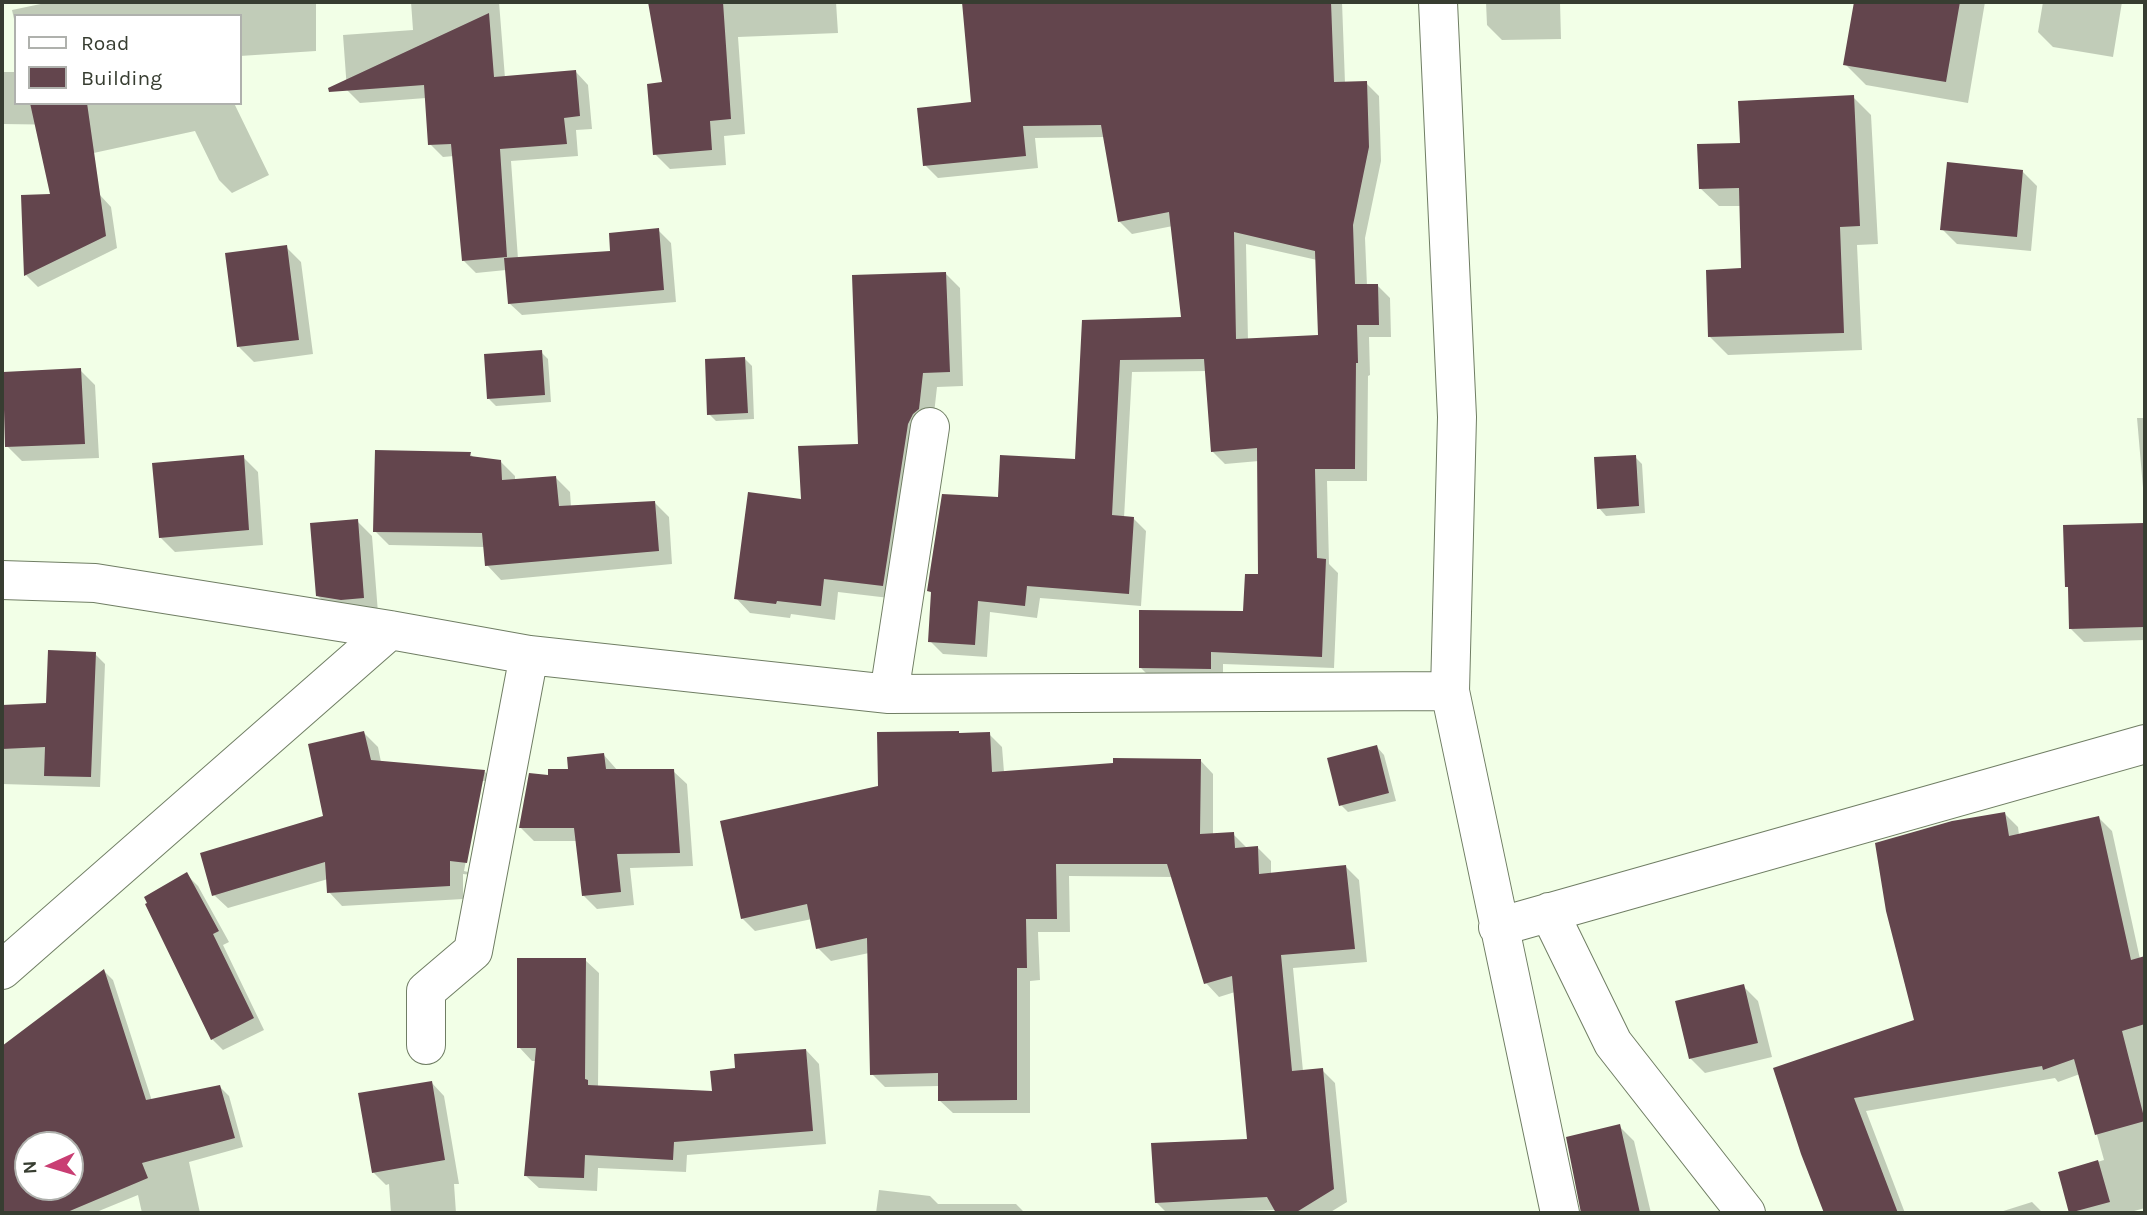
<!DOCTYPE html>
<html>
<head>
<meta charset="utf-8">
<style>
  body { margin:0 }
  #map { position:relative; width:2147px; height:1215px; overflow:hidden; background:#f2ffe7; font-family:Karla,sans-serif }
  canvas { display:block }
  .frame { position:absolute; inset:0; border:4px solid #373d31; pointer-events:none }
  .legend { position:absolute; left:14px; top:14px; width:228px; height:91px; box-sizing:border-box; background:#fff; border:2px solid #afb1ad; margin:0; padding:9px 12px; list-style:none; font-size:21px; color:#373d31 }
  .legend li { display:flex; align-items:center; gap:14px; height:35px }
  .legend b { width:35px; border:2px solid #afb1ad }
  .north { position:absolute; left:14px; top:1131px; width:70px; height:70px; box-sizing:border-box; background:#fff; border:2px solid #afb1ad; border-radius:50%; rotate:266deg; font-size:19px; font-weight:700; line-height:28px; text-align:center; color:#373d31 }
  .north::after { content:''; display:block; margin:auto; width:24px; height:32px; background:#c93e73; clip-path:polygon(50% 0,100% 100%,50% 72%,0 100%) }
</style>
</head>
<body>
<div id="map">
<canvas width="2147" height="1215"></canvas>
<div class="frame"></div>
<ul class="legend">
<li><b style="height:9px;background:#fff"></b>Road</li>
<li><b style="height:19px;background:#63454d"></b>Building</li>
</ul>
<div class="north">N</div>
</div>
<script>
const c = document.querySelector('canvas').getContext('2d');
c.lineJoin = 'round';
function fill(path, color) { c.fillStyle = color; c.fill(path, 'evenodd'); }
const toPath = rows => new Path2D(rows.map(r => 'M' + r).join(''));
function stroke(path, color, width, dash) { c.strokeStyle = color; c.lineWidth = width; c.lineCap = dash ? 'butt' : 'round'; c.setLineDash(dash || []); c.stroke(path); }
fill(toPath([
  [50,2,316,2,316,51,240,56,240,16,16,16,16,28,12,10],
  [411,2,499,2,505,78,576,72,588,85,592,129,576,130,578,156,511,161,518,259,612,253,658,230,671,243,676,302,522,315,509,303,506,270,476,273,464,261,454,156,443,157,430,144,426,98,360,103,347,90,343,35,413,30],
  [650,2,836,2,838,33,738,37,745,134,724,136,726,165,670,169,655,154,664,84],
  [963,2,1342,2,1345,83,1366,83,1379,96,1381,161,1365,238,1367,286,1377,285,1390,298,1391,337,1369,337,1370,375,1368,376,1367,481,1327,481,1329,564,1338,573,1334,668,1223,664,1223,681,1154,681,1141,668,1244,612,1260,576,1259,461,1225,464,1212,451,1207,371,1132,372,1124,518,1133,518,1146,531,1141,606,1040,598,1037,618,990,612,987,657,943,654,930,641,933,595,929,590,999,498,1077,461,1084,322,1182,319,1173,226,1132,234,1119,221,1105,137,1035,138,1038,168,938,178,925,165,972,104],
  [1246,244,1317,260,1319,337,1248,341],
  [1486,2,1560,2,1561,39,1502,40,1487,25],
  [1856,2,1985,2,1968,103,1866,85,1845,64],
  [2043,2,2122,2,2113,57,2053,47,2038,32],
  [2,72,16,72,16,103,234,103,269,175,232,193,219,180,195,131,89,154,73,125,2,124],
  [1853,97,1871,115,1878,244,1857,245,1862,350,1728,355,1710,337,1743,270,1741,206,1719,206,1700,188,1742,145],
  [2022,171,2037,186,2031,251,1957,244,1942,229],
  [99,194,111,207,117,248,38,287,26,275],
  [286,247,301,262,313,354,254,362,239,347],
  [946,274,960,288,963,386,937,387,933,423,898,599,838,592,835,620,791,614,790,618,750,613,736,598,803,501,860,446],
  [541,352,548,359,551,402,496,406,489,399],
  [744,358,752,366,754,419,716,421,709,414],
  [80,370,95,385,99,458,22,461,7,446],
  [2137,418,2145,418,2145,511],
  [470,454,474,458,501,462,515,476,515,481,556,478,570,492,571,507,655,503,669,517,672,564,501,580,487,565,485,547,389,545,375,531],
  [243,457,258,472,263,545,175,552,160,537],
  [1635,457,1642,464,1645,513,1606,516,1599,508],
  [357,521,372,536,378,613,332,610,317,595],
  [2145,524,2145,640,2084,642,2070,628,2069,589,2067,586,2065,527],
  [95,654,105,664,100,787,2,784,2,707,47,704],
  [364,733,378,747,381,762,484,771,498,785,481,876,463,874,463,899,342,906,329,892,328,879,228,908,214,895,325,817],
  [481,781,485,781,468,872,464,871],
  [989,734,1002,747,1004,772,1200,760,1213,774,1213,835,1233,834,1246,847,1258,848,1271,861,1271,874,1346,867,1359,880,1367,962,1293,968,1303,1071,1322,1070,1335,1083,1347,1202,1329,1213,1278,1213,1276,1210,1167,1213,1156,1202,1249,1141,1235,992,1219,997,1206,983,1173,877,1069,876,1070,932,1038,932,1040,980,1030,981,1030,1113,953,1113,939,1100,939,1086,885,1087,872,1074,869,953,831,961,818,948,812,919,755,931,742,918,880,788],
  [1377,747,1384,755,1396,801,1348,812,1341,805],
  [603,754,618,771,673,771,687,784,693,866,630,868,634,905,597,909,583,895,577,841,534,841,520,827,550,777,570,771],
  [2005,814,2018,827,2019,835,2099,818,2112,831,2140,959,2145,960,2145,1208,2127,1213,2071,1213,2060,1173,2104,1160,2080,1074,2058,1082,2055,1078,1866,1111,1905,1213,1826,1213,1803,1154,1917,1021],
  [187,875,198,886,229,942,223,945,264,1030,223,1050,212,1039],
  [585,960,599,973,598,1087,714,1093,737,1070,806,1050,819,1064,826,1144,687,1155,686,1172,598,1168,597,1191,539,1188,525,1175,537,1061,532,1061,519,1047],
  [104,971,113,980,152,1101,220,1087,229,1096,243,1147,189,1162,200,1213,142,1213,138,1195,94,1213,2,1213,2,1048],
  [28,1145,70,1145,70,1187,28,1187],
  [1743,986,1758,1001,1772,1057,1705,1073,1690,1058],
  [431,1082,444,1096,459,1184,454,1184,456,1213,391,1213,389,1184,386,1185,373,1172],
  [1619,1126,1634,1141,1651,1213,1583,1213,1583,1208],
  [879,1190,930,1196,938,1204,1016,1204,1025,1213,876,1213],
  [2032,1202,2043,1213,1997,1213]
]), '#0003');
fill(toPath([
  [648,2,723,2,731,119,710,121,712,150,653,155,647,84,662,82],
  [962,2,1331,2,1334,82,1367,81,1369,147,1353,225,1355,284,1378,284,1379,325,1357,325,1358,363,1356,363,1355,469,1315,469,1317,558,1326,559,1322,657,1211,652,1211,669,1139,668,1139,610,1243,611,1245,574,1258,574,1257,448,1211,452,1204,359,1120,360,1112,515,1134,517,1129,594,1027,586,1025,606,978,601,975,645,928,642,931,592,927,591,942,494,998,497,1000,455,1075,459,1082,320,1181,317,1169,212,1118,222,1101,125,1023,126,1026,156,923,166,917,108,971,102],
  [1234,232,1315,251,1318,335,1236,339],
  [1854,2,1960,2,1946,82,1843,65],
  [489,13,494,77,576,70,580,116,564,118,567,144,500,149,507,257,462,261,451,144,428,145,424,85,329,92,328,88],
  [1854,95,1860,226,1840,227,1844,333,1708,337,1706,270,1741,268,1739,188,1699,189,1697,144,1740,143,1738,101],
  [30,103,87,103,106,236,24,276,21,195,50,194],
  [1947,162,2023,170,2017,237,1940,230],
  [659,228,664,290,508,304,504,258,610,251,609,233],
  [287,245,299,340,237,347,225,253],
  [946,272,950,372,923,373,919,409,913,414,908,424,883,586,824,579,821,606,777,601,776,604,734,599,748,492,801,499,798,446,858,444,852,275],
  [542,350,545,395,487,399,484,354],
  [745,357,748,413,707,415,705,359],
  [81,368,85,444,5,447,3,372],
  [375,450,471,452,470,456,501,460,502,480,556,476,559,506,655,501,659,551,485,566,482,533,373,532],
  [244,455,249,530,159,538,152,463],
  [1636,455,1639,506,1597,509,1594,457],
  [358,519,364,598,341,600,316,596,310,523],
  [2145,523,2145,627,2069,629,2068,587,2065,587,2063,525],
  [48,650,96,652,91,777,44,776,45,747,2,749,2,705,46,703],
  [364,731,371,760,485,770,467,863,450,861,450,886,327,893,325,862,212,896,200,853,323,816,308,744],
  [959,731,959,733,990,732,992,772,1113,763,1113,758,1201,759,1200,834,1234,832,1235,848,1258,846,1259,874,1346,865,1355,949,1281,955,1292,1071,1323,1068,1334,1189,1295,1213,1276,1213,1267,1197,1155,1203,1151,1143,1247,1139,1232,976,1204,984,1167,864,1056,864,1057,919,1026,919,1027,968,1017,968,1017,1100,938,1101,938,1073,870,1075,867,938,816,949,807,904,741,919,720,821,878,786,877,732],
  [1377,745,1389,793,1339,806,1327,758],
  [604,753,606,769,674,769,680,853,617,854,621,892,582,896,574,828,519,828,529,773,548,775,548,769,568,769,567,757],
  [2005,812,2009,836,2099,816,2131,960,2145,956,2145,1024,2122,1031,2145,1121,2095,1135,2074,1059,2043,1070,2042,1066,1854,1098,1898,1213,1824,1213,1801,1154,1773,1068,1914,1020,1886,911,1875,843,1952,821],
  [187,872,219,931,213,934,254,1018,211,1040,145,904,147,903,144,897],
  [517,958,586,958,585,1079,588,1080,588,1085,712,1091,710,1071,735,1068,734,1054,806,1049,813,1131,674,1142,673,1160,585,1155,584,1178,524,1176,536,1048,517,1048],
  [104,969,146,1100,220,1085,235,1138,142,1163,148,1178,65,1213,2,1213,2,1046],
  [28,1145,70,1145,70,1187,28,1187],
  [1744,984,1758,1043,1689,1059,1675,1001],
  [432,1081,445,1160,372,1173,358,1093],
  [1620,1124,1640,1213,1581,1213,1566,1137],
  [2098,1160,2110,1202,2069,1213,2058,1172]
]), '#63454d');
const street = toPath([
  [1438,2,1457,417,1450,691,1560,1213],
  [2,580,95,583,390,630,529,655,889,694,1450,691],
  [889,694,930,427],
  [1549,912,1613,1043,1746,1213],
  [1498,927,2145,744],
  [2,970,390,630],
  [426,1045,426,991,473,951,529,655]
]);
stroke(street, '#707e64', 40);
stroke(street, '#fff', 38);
</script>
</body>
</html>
